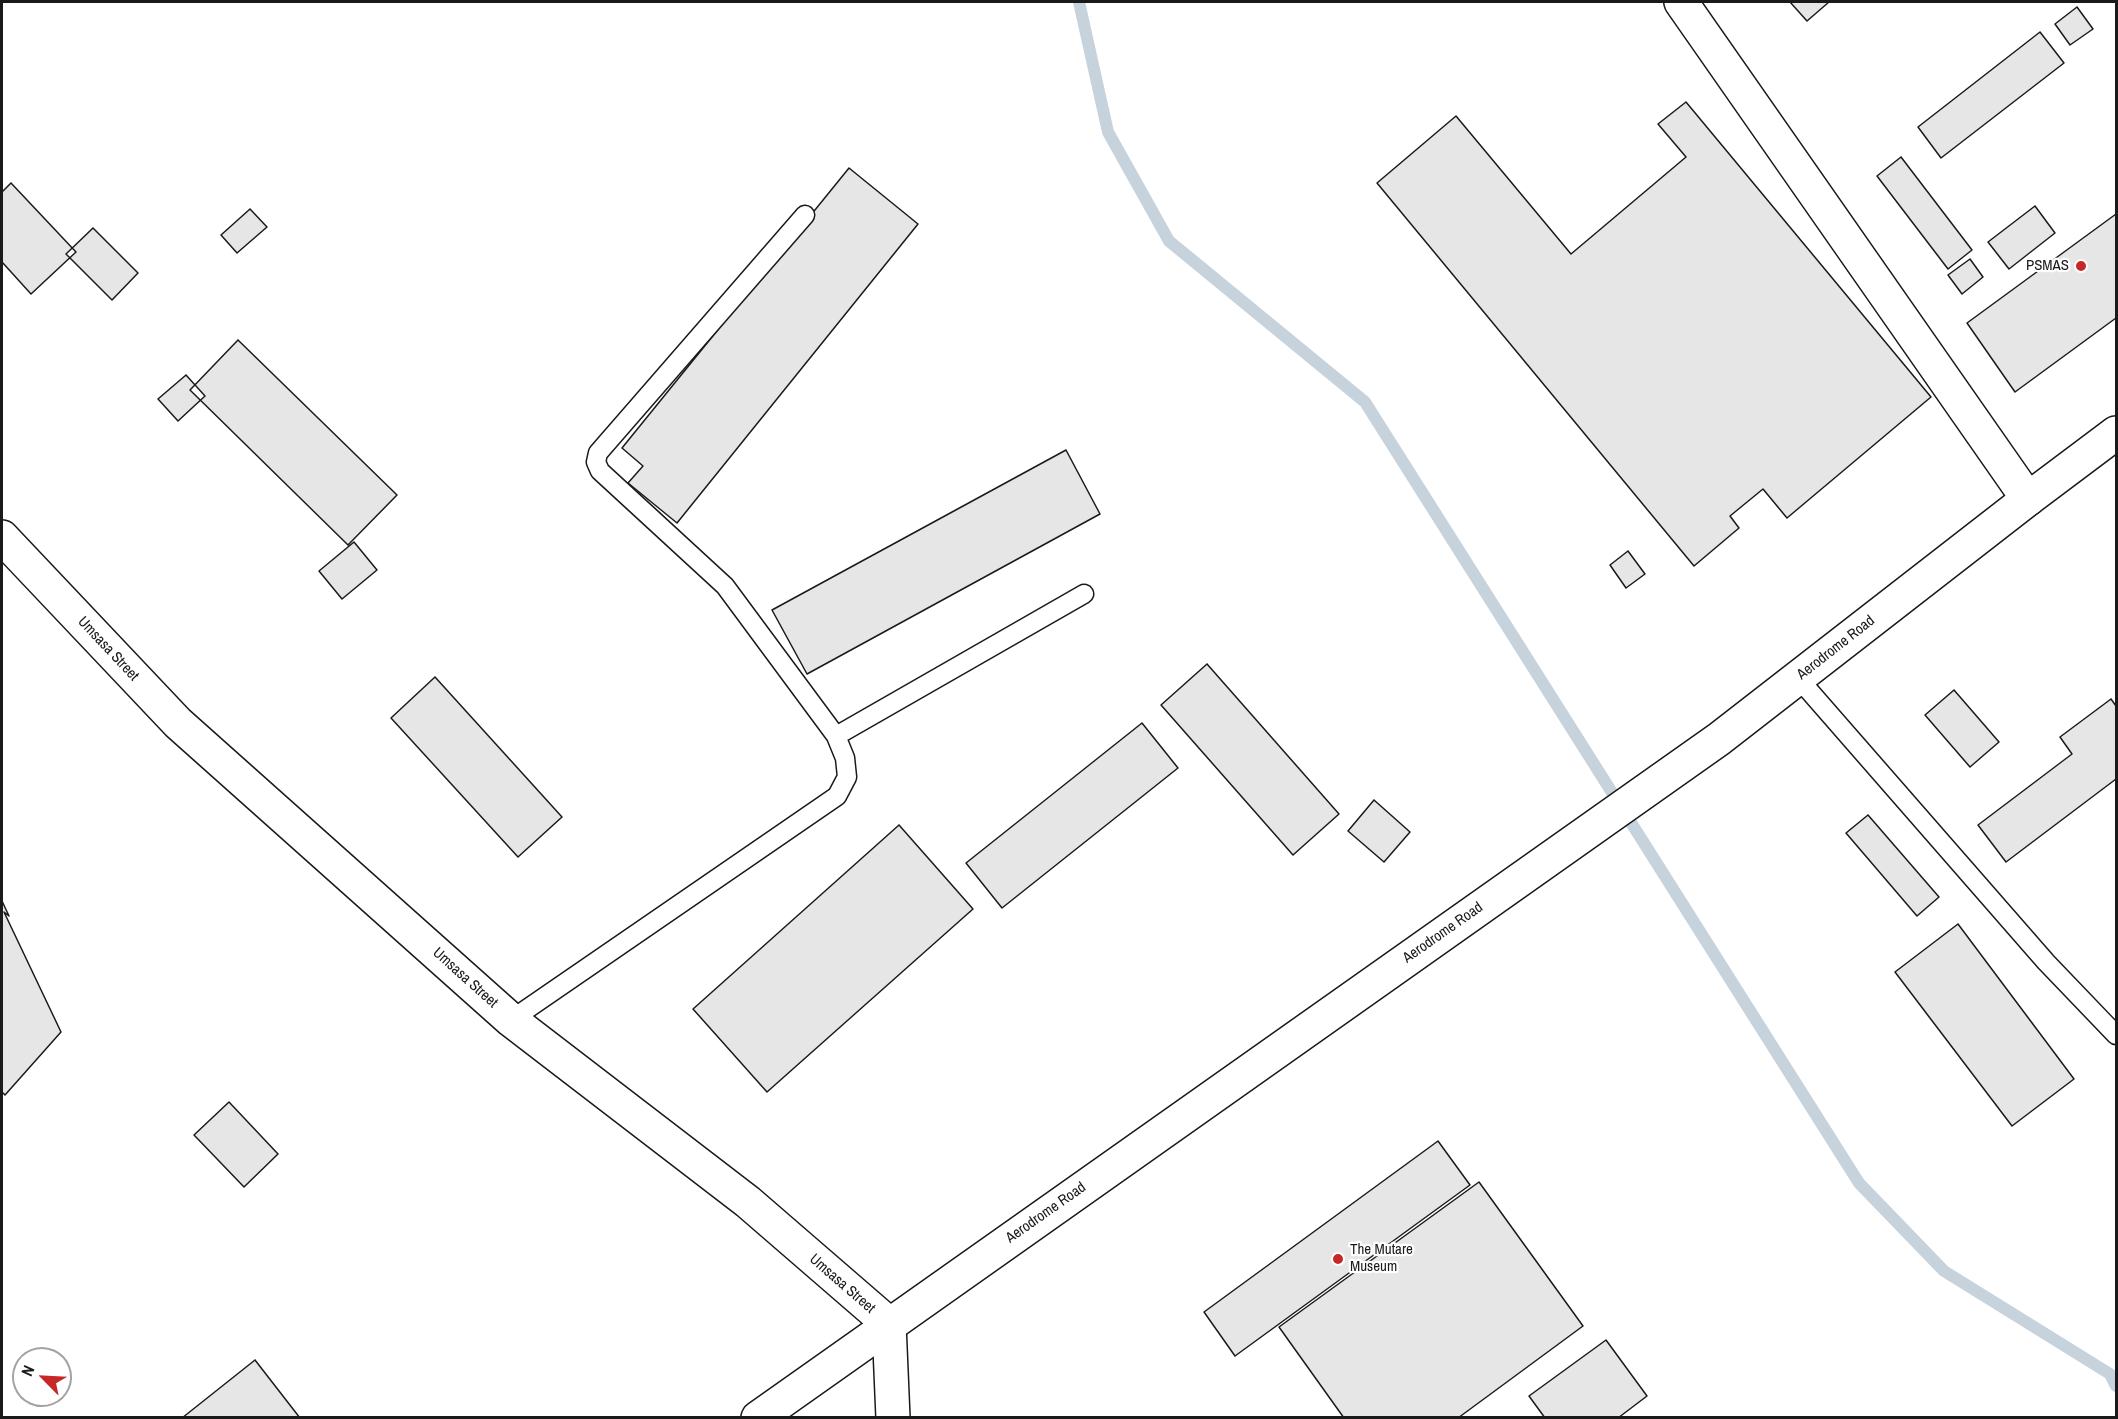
<!DOCTYPE html>
<html>
<head>
<meta charset="utf-8">
<style>
  body { margin:0 }
  #map { position:relative; width:2118px; height:1419px; overflow:hidden; background:#fff; font-family:"Archivo Narrow",sans-serif }
  canvas { display:block }
  .frame { position:absolute; inset:0; border:3px solid #1a1a1a; pointer-events:none }
  .north { position:absolute; left:12px; top:1347px; width:60px; height:60px; box-sizing:border-box; background:#fff; border:2px solid #a3a3a3; border-radius:50%; rotate:294deg; font-size:16px; font-weight:700; line-height:24px; text-align:center; color:#1a1a1a }
  .north::after { content:''; display:block; margin:auto; width:21px; height:27px; background:#c62828; clip-path:polygon(50% 0,100% 100%,50% 72%,0 100%) }
</style>
</head>
<body>
<div id="map">
<canvas width="2118" height="1419"></canvas>
<div class="frame"></div>
<div class="north">N</div>
</div>
<script>
const c = document.querySelector('canvas').getContext('2d');
c.lineJoin = 'round';
const toPath = rows => new Path2D(rows.map(r => 'M' + r).join(''));
function stroke(path, color, width, dash) { c.strokeStyle = color; c.lineWidth = width; c.lineCap = dash ? 'butt' : 'round'; c.setLineDash(dash || []); c.stroke(path); }
function fill(path, color) { c.fillStyle = color; c.fill(path, 'evenodd'); }
function label(font, color, halo, rows, align = 'center') {
  c.font = font + ' "Archivo Narrow",sans-serif'; c.lineWidth = 4.5; c.setLineDash([]); c.textBaseline = 'middle'; c.strokeStyle = halo; c.fillStyle = color; for (const [text, x, y, turn = 0] of rows) {
    c.save(); c.translate(x, y); c.rotate((+turn || 0) * Math.PI / 180); c.textAlign = isNaN(turn) ? turn : align; if (halo) c.strokeText(text, 0, 0); c.fillText(text, 0, 0); c.restore();
  }
}
stroke(toPath([
  [1079,2,1108,132,1169,241,1365,402,1859,1183,1944,1271,2110,1374,2116,1386]
]), '#c6d2dc', 12);
const building = toPath([
  [1790,2,1829,2,1807,21,1790,2],
  [2077,7,2093,29,2070,45,2055,24,2077,7],
  [2040,32,2064,63,1941,158,1918,127,2040,32],
  [1686,102,1931,397,1787,518,1763,489,1730,516,1739,528,1694,566,1377,183,1456,116,1571,254,1686,157,1658,124,1686,102],
  [1901,157,1972,250,1948,269,1877,176,1901,157],
  [849,168,918,224,677,523,628,483,643,466,622,448,849,168],
  [11,183,76,252,31,294,2,262,2,192,11,183],
  [2035,206,2055,233,2009,269,1988,242,2035,206],
  [250,209,267,227,237,253,221,235,250,209],
  [2116,214,2116,318,2015,392,1967,323,2116,214],
  [93,228,138,273,112,300,66,254,93,228],
  [1970,259,1983,277,1962,294,1948,275,1970,259],
  [238,340,397,495,348,545,190,390,238,340],
  [186,375,205,396,178,421,158,399,186,375],
  [1066,450,1100,514,807,674,772,610,1066,450],
  [354,542,377,570,342,599,319,571,354,542],
  [1628,551,1645,574,1626,588,1610,565,1628,551],
  [1207,664,1339,814,1293,855,1161,705,1207,664],
  [435,677,562,817,518,857,391,718,435,677],
  [1954,690,1999,742,1970,767,1925,715,1954,690],
  [2111,699,2116,706,2116,779,2006,862,1978,825,2072,754,2060,737,2111,699],
  [1142,723,1178,768,1002,908,966,863,1142,723],
  [1374,800,1410,832,1384,862,1348,831,1374,800],
  [1868,815,1939,897,1917,916,1846,833,1868,815],
  [899,825,973,909,767,1092,693,1009,899,825],
  [2,901,9,916,4,912,61,1032,5,1095,2,1092,2,901],
  [1958,924,2074,1079,2012,1126,1895,972,1958,924],
  [229,1102,278,1154,244,1187,194,1135,229,1102],
  [1438,1141,1470,1185,1235,1356,1204,1312,1438,1141],
  [1479,1182,1583,1326,1458,1418,1344,1418,1279,1327,1479,1182],
  [1606,1340,1647,1396,1618,1418,1545,1418,1529,1396,1606,1340],
  [255,1360,300,1418,182,1418,255,1360]
]);
fill(building, '#e6e6e6');
stroke(building, '#1a1a1a', 1.5);
const lane = toPath([
  [1798,678,2046,962,2116,1035],
  [836,736,1084,594],
  [511,1020,837,796,847,777,845,758,836,736,725,586,600,471,596,462,598,453,805,215]
]);
const street = toPath([
  [1681,2,2028,499],
  [2,537,178,723,511,1020,748,1202,889,1324,893,1418]
]);
const secondary = toPath([
  [758,1418,1719,739,2028,499,2116,433]
]);
stroke(lane, '#1a1a1a', 21);
stroke(street, '#1a1a1a', 36);
stroke(secondary, '#1a1a1a', 36);
stroke(lane, '#fff', 18);
stroke(street, '#fff', 33);
stroke(secondary, '#fff', 33);
for (const [x, y, r, color] of [
  [2081,266,6,"#c62828"],
  [1338,1259,6,"#c62828"]
]) { const dot = new Path2D(); dot.arc(x, y, r, 0, 2 * Math.PI); c.fillStyle = color; c.fill(dot); stroke(dot, '#fff', 2); }
label('15px', '#1a1a1a', '#fff', [
  ["PSMAS",2069,266],
  ["The Mutare",1350,1250,"left"],
  ["Museum",1350,1267,"left"]
], 'right');
label('15px', '#1a1a1a', '#fff', [
  ["Aerodrome Road",1836,648,-38],
  ["Umsasa Street",108,649,47],
  ["Aerodrome Road",1443,933,-35],
  ["Umsasa Street",465,978,42],
  ["Aerodrome Road",1046,1213,-35],
  ["Umsasa Street",842,1284,41]
]);
</script>
</body>
</html>
